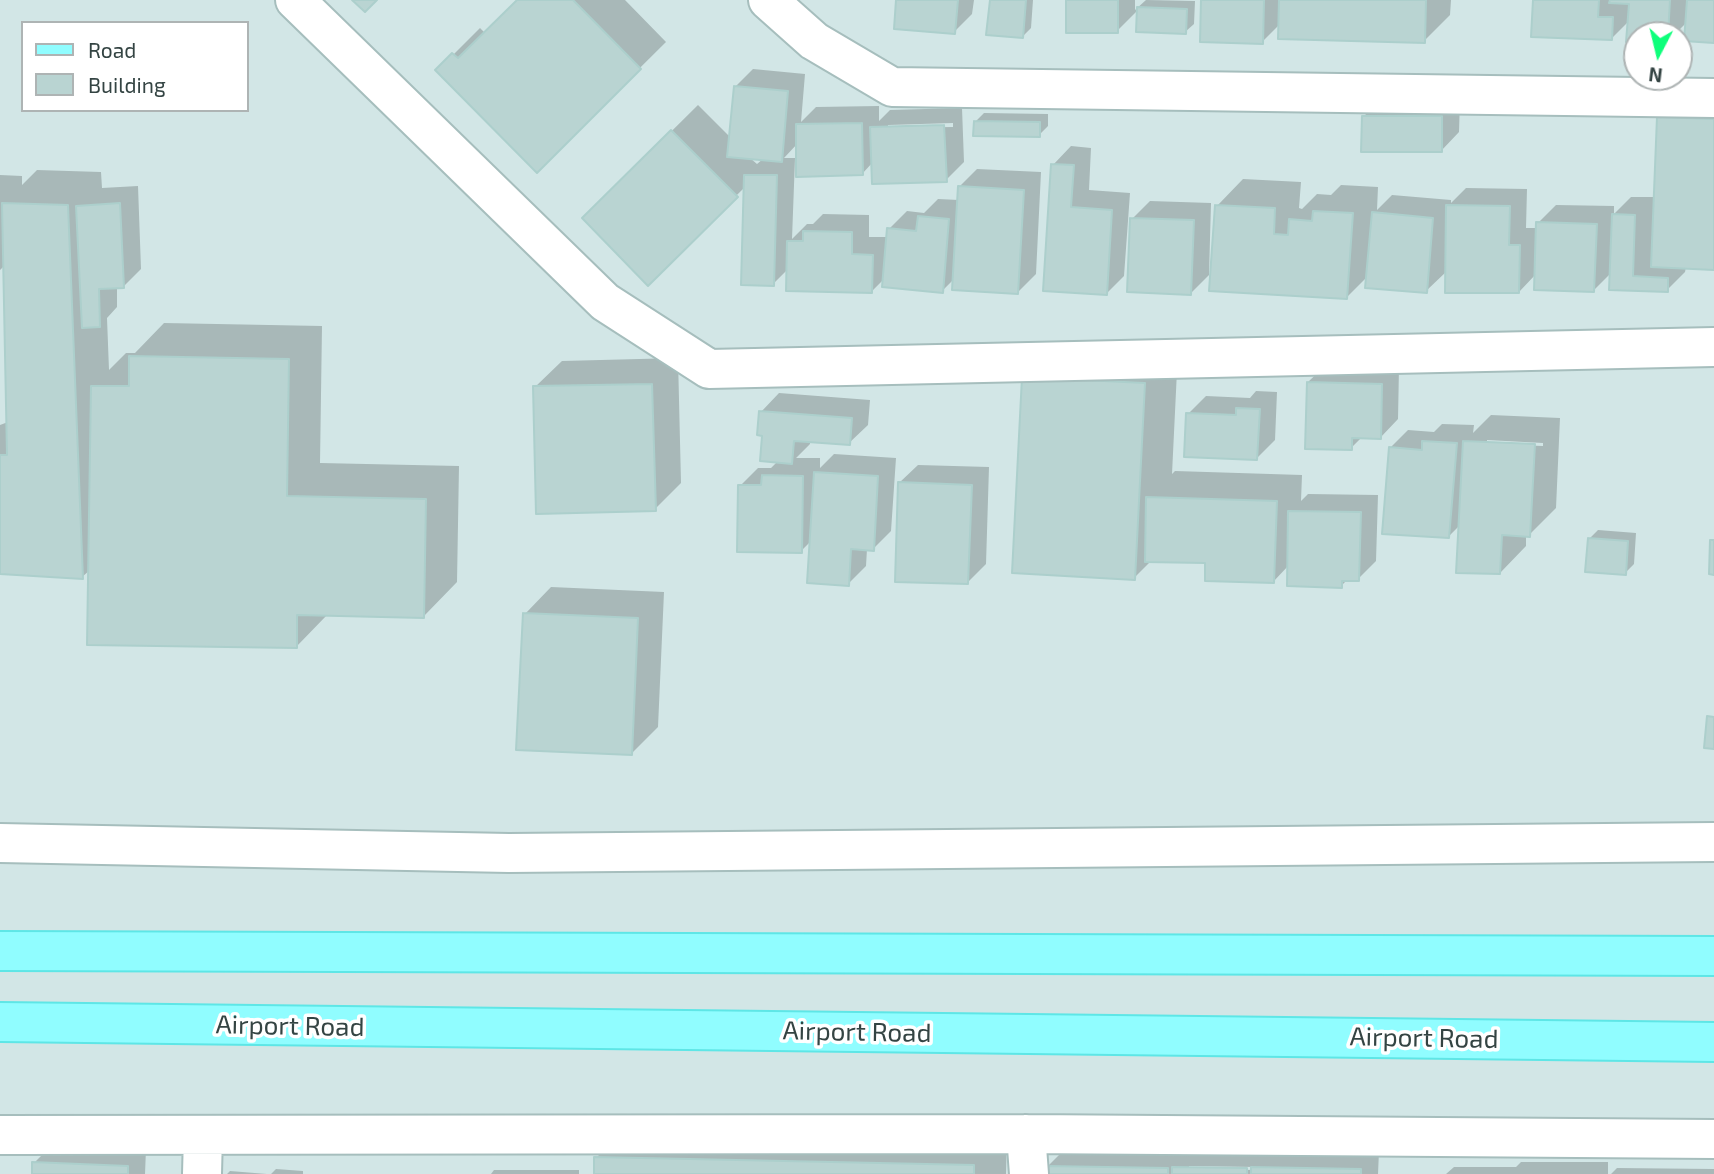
<!DOCTYPE html>
<html>
<head>
<meta charset="utf-8">
<style>
  body { margin:0 }
  #map { position:relative; width:1714px; height:1174px; overflow:hidden; background:#e4f2f2; font-family:"Exo 2",sans-serif }
  canvas { display:block }
  .legend { position:absolute; left:21px; top:21px; width:228px; height:91px; box-sizing:border-box; background:#fff; border:2px solid #aeb4b4; margin:0; padding:9px 12px; list-style:none; font-size:21px; color:#344443 }
  .legend li { display:flex; align-items:center; gap:14px; height:35px }
  .legend b { width:35px; border:2px solid #aeb4b4 }
  .north { position:absolute; left:1623px; top:21px; width:70px; height:70px; box-sizing:border-box; background:#fff; border:2px solid #aeb4b4; border-radius:50%; rotate:187deg; font-size:19px; font-weight:700; line-height:28px; text-align:center; color:#344443 }
  .north::after { content:''; display:block; margin:auto; width:24px; height:32px; background:#0eff7b; clip-path:polygon(50% 0,100% 100%,50% 72%,0 100%) }
</style>
</head>
<body>
<div id="map">
<canvas width="1714" height="1174"></canvas>
<ul class="legend">
<li><b style="height:9px;background:#90fdff"></b>Road</li>
<li><b style="height:19px;background:#b9d4d2"></b>Building</li>
</ul>
<div class="north">N</div>
</div>
<script>
const c = document.querySelector('canvas').getContext('2d');
c.lineJoin = 'round';
function fill(path, color) { c.fillStyle = color; c.fill(path, 'evenodd'); }
const toPath = rows => new Path2D(rows.map(r => 'M' + r).join(''));
function stroke(path, color, width, dash) { c.strokeStyle = color; c.lineWidth = width; c.lineCap = dash ? 'butt' : 'round'; c.setLineDash(dash || []); c.stroke(path); }
function label(font, color, halo, rows, align = 'center') {
  c.font = font + ' "Exo 2",sans-serif'; c.lineWidth = 7; c.setLineDash([]); c.textBaseline = 'middle'; c.strokeStyle = halo; c.fillStyle = color; for (const [text, x, y, turn = 0] of rows) {
    c.save(); c.translate(x, y); c.rotate((+turn || 0) * Math.PI / 180); c.textAlign = isNaN(turn) ? turn : align; if (halo) c.strokeText(text, 0, 0); c.fillText(text, 0, 0); c.restore();
  }
}
fill(toPath([
  [0,0,1714,0,1714,1174,0,1174],
  [23,23,247,23,247,110,23,110],
  [1637,35,1679,35,1679,77,1637,77]
]), '#d2e6e6');
fill(toPath([
  [519,0,625,0,666,42,537,170,438,70,480,28,485,33],
  [898,0,974,0,972,14,954,32],
  [992,0,1033,0,1031,28,1022,37],
  [1068,0,1135,0,1135,10,1146,0,1195,1,1194,24,1185,32,1138,10,1117,31],
  [1203,0,1451,0,1450,15,1424,41,1280,24,1262,42],
  [1534,0,1714,0,1714,42,1687,22,1674,35,1637,35,1637,41,1629,21,1612,38],
  [753,69,805,74,801,122,816,107,879,106,879,121,890,110,962,108,964,162,946,180,873,162,862,174,798,143,784,158,795,158,792,239,807,224,813,224,823,214,869,215,869,237,888,237,889,229,907,211,924,213,938,199,959,200,959,187,977,169,1041,172,1036,274,1018,292,955,278,942,291,885,278,872,291,788,269,773,284,745,187,648,283,584,218,698,105,731,138,735,87],
  [953,123,953,127,888,128,888,125],
  [750,158,763,159,757,164],
  [1685,91,1714,93,1714,268,1686,267,1685,272,1667,290,1611,273,1594,290,1536,274,1519,292,1447,271,1426,291,1368,276,1346,298,1217,206,1243,179,1301,182,1299,208,1302,209,1317,194,1331,195,1341,185,1378,187,1377,210,1392,195,1451,200,1451,203,1466,188,1527,189,1526,228,1538,228,1538,223,1556,205,1614,206,1614,214,1631,197,1656,197,1659,118],
  [1382,99,1460,99,1459,132,1441,151,1363,117],
  [984,113,1048,114,1048,126,1039,135,975,122],
  [1071,146,1091,148,1089,190,1130,193,1124,276,1106,294,1053,165],
  [37,170,101,172,102,188,138,186,141,269,123,287,117,287,117,307,107,318,109,370,126,353,135,353,164,323,322,326,320,463,459,466,457,582,424,616,328,614,296,647,90,570,82,577,0,572,0,425,8,422,5,265,0,270,0,175,22,176,22,185],
  [1150,201,1211,203,1209,275,1191,293,1132,219],
  [1178,350,1172,474,1175,471,1302,475,1301,501,1308,494,1378,495,1376,561,1358,579,1348,579,1341,586,1289,565,1273,582,1207,561,1152,560,1134,578,1024,377],
  [678,358,681,483,655,509,535,387,562,361],
  [1327,364,1399,367,1398,419,1380,438,1362,437,1351,448,1308,382],
  [1256,391,1277,392,1275,440,1257,458,1188,414,1206,396,1250,398],
  [779,393,870,400,868,425,849,443,810,440,810,444,796,458,820,458,820,468,834,454,896,458,891,531,873,549,867,549,866,566,848,584,811,541,801,551,740,486,758,468,771,468,778,461,764,435,761,412],
  [1491,415,1560,418,1556,508,1529,535,1526,535,1526,546,1500,573,1460,525,1448,537,1390,448,1408,430,1434,432,1442,424,1474,425,1473,433],
  [1487,440,1543,443,1543,446,1487,444],
  [918,465,989,467,986,564,968,582,899,483],
  [1598,530,1636,533,1634,564,1625,573,1589,539],
  [551,587,664,592,658,727,631,754,525,614],
  [629,1125,1007,1132,1006,1174,596,1174,596,1158],
  [52,1145,146,1149,145,1174,34,1174,34,1163],
  [1065,1149,1186,1150,1186,1156,1192,1150,1265,1151,1265,1156,1271,1150,1379,1151,1378,1174,1047,1174,1047,1167],
  [1189,1166,1256,1167,1256,1170,1189,1169],
  [1521,1162,1608,1162,1608,1174,1446,1174,1454,1167,1516,1167],
  [1617,1168,1714,1169,1714,1174,1611,1174],
  [276,1169,303,1171,303,1174,271,1174],
  [494,1170,579,1170,579,1174,491,1174],
  [230,1171,267,1174,227,1174]
]), '#0003');
const building = toPath([
  [352,0,377,0,365,12,352,0],
  [517,0,573,0,641,69,537,173,435,70,452,53,458,58,517,0],
  [896,0,958,0,955,34,894,29,896,0],
  [990,0,1026,0,1023,38,986,35,990,0],
  [1066,0,1118,0,1118,33,1066,33,1066,0],
  [1201,0,1264,0,1263,44,1200,42,1201,0],
  [1279,0,1426,0,1425,43,1278,39,1279,0],
  [1533,0,1599,0,1598,17,1613,17,1612,40,1531,37,1533,0],
  [1610,0,1670,0,1668,35,1637,35,1637,42,1626,42,1629,4,1609,3,1610,0],
  [1687,0,1714,0,1714,43,1684,41,1687,0],
  [1137,7,1187,9,1186,34,1136,32,1137,7],
  [734,86,788,91,782,162,727,157,734,86],
  [1362,116,1442,116,1442,152,1361,152,1362,116],
  [1657,117,1714,119,1714,270,1651,267,1657,117],
  [974,121,1040,122,1040,137,973,136,974,121],
  [862,123,863,175,796,177,796,124,862,123],
  [944,125,947,182,872,184,870,127,944,125],
  [671,130,738,197,648,286,582,218,671,130],
  [1051,164,1074,165,1071,207,1112,210,1107,295,1043,291,1051,164],
  [744,175,777,175,774,286,741,285,744,175],
  [958,186,1024,190,1018,294,952,290,958,186],
  [2,203,68,205,83,579,0,574,0,455,7,455,2,203],
  [120,203,124,288,99,289,100,327,82,328,76,206,120,203],
  [1215,205,1275,208,1274,234,1288,235,1289,219,1312,221,1313,211,1353,213,1347,299,1209,291,1215,205],
  [1446,205,1510,206,1509,245,1520,245,1519,293,1445,293,1446,205],
  [1372,212,1433,218,1427,293,1365,288,1372,212],
  [1612,214,1635,215,1633,276,1668,278,1668,292,1609,290,1612,214],
  [918,216,949,219,943,293,882,287,887,228,916,231,918,216],
  [1130,218,1194,220,1191,295,1127,292,1130,218],
  [1536,222,1597,224,1594,292,1534,290,1536,222],
  [803,231,852,232,852,254,873,255,872,293,786,291,787,241,803,241,803,231],
  [129,356,289,359,287,496,426,499,424,618,297,615,297,648,87,645,91,386,129,386,129,356],
  [1022,377,1145,383,1135,580,1012,573,1022,377],
  [1307,382,1382,384,1381,439,1352,438,1352,450,1305,449,1307,382],
  [652,384,656,511,536,514,533,386,652,384],
  [1236,408,1260,409,1257,460,1184,457,1186,413,1236,415,1236,408],
  [759,411,852,418,850,445,794,441,792,464,760,461,762,436,757,435,759,411],
  [1422,441,1457,443,1449,538,1382,534,1389,447,1422,450,1422,441],
  [1463,441,1535,444,1530,537,1502,535,1500,574,1456,573,1463,441],
  [814,472,878,476,874,551,851,549,849,586,807,583,814,472],
  [762,475,803,476,802,553,737,552,738,485,761,485,762,475],
  [898,482,972,485,968,584,895,582,898,482],
  [1146,497,1277,501,1274,583,1205,581,1205,563,1145,562,1146,497],
  [1288,511,1361,512,1359,581,1342,581,1342,588,1287,586,1288,511],
  [1588,538,1628,541,1626,575,1585,572,1588,538],
  [1710,540,1714,540,1714,575,1709,574,1710,540],
  [523,613,638,618,632,755,516,750,523,613],
  [1707,716,1714,717,1714,749,1704,748,1707,716],
  [594,1157,974,1165,974,1174,594,1174,594,1157],
  [32,1162,128,1166,128,1174,32,1174,32,1162],
  [1045,1166,1168,1168,1168,1174,1045,1174,1045,1166],
  [1172,1167,1247,1168,1247,1174,1172,1174,1172,1167],
  [1251,1167,1361,1169,1361,1174,1251,1174,1251,1167]
]);
fill(building, '#b9d4d2');
stroke(building, '#accfcc', 2);
const minor = toPath([
  [295,0,605,302,709,369,1714,347],
  [768,0,814,41,892,87,1714,98],
  [1026,1134,1029,1174],
  [0,1135,1026,1134,1714,1139],
  [202,1174,203,1135]
]);
const tertiary = toPath([
  [0,843,509,853,1714,842]
]);
const primary = toPath([
  [0,951,1714,956],
  [0,1022,1714,1042]
]);
stroke(minor, '#a6bebd', 42);
stroke(tertiary, '#a6bebd', 42);
stroke(primary, '#5ee6e6', 42);
stroke(minor, '#fff', 38);
stroke(tertiary, '#fff', 38);
stroke(primary, '#90fdff', 38);
label('26px', '#344443', '#fff', [
  ["Airport Road",290,1026,1],
  ["Airport Road",857,1032,1],
  ["Airport Road",1424,1038,1]
]);
</script>
</body>
</html>
